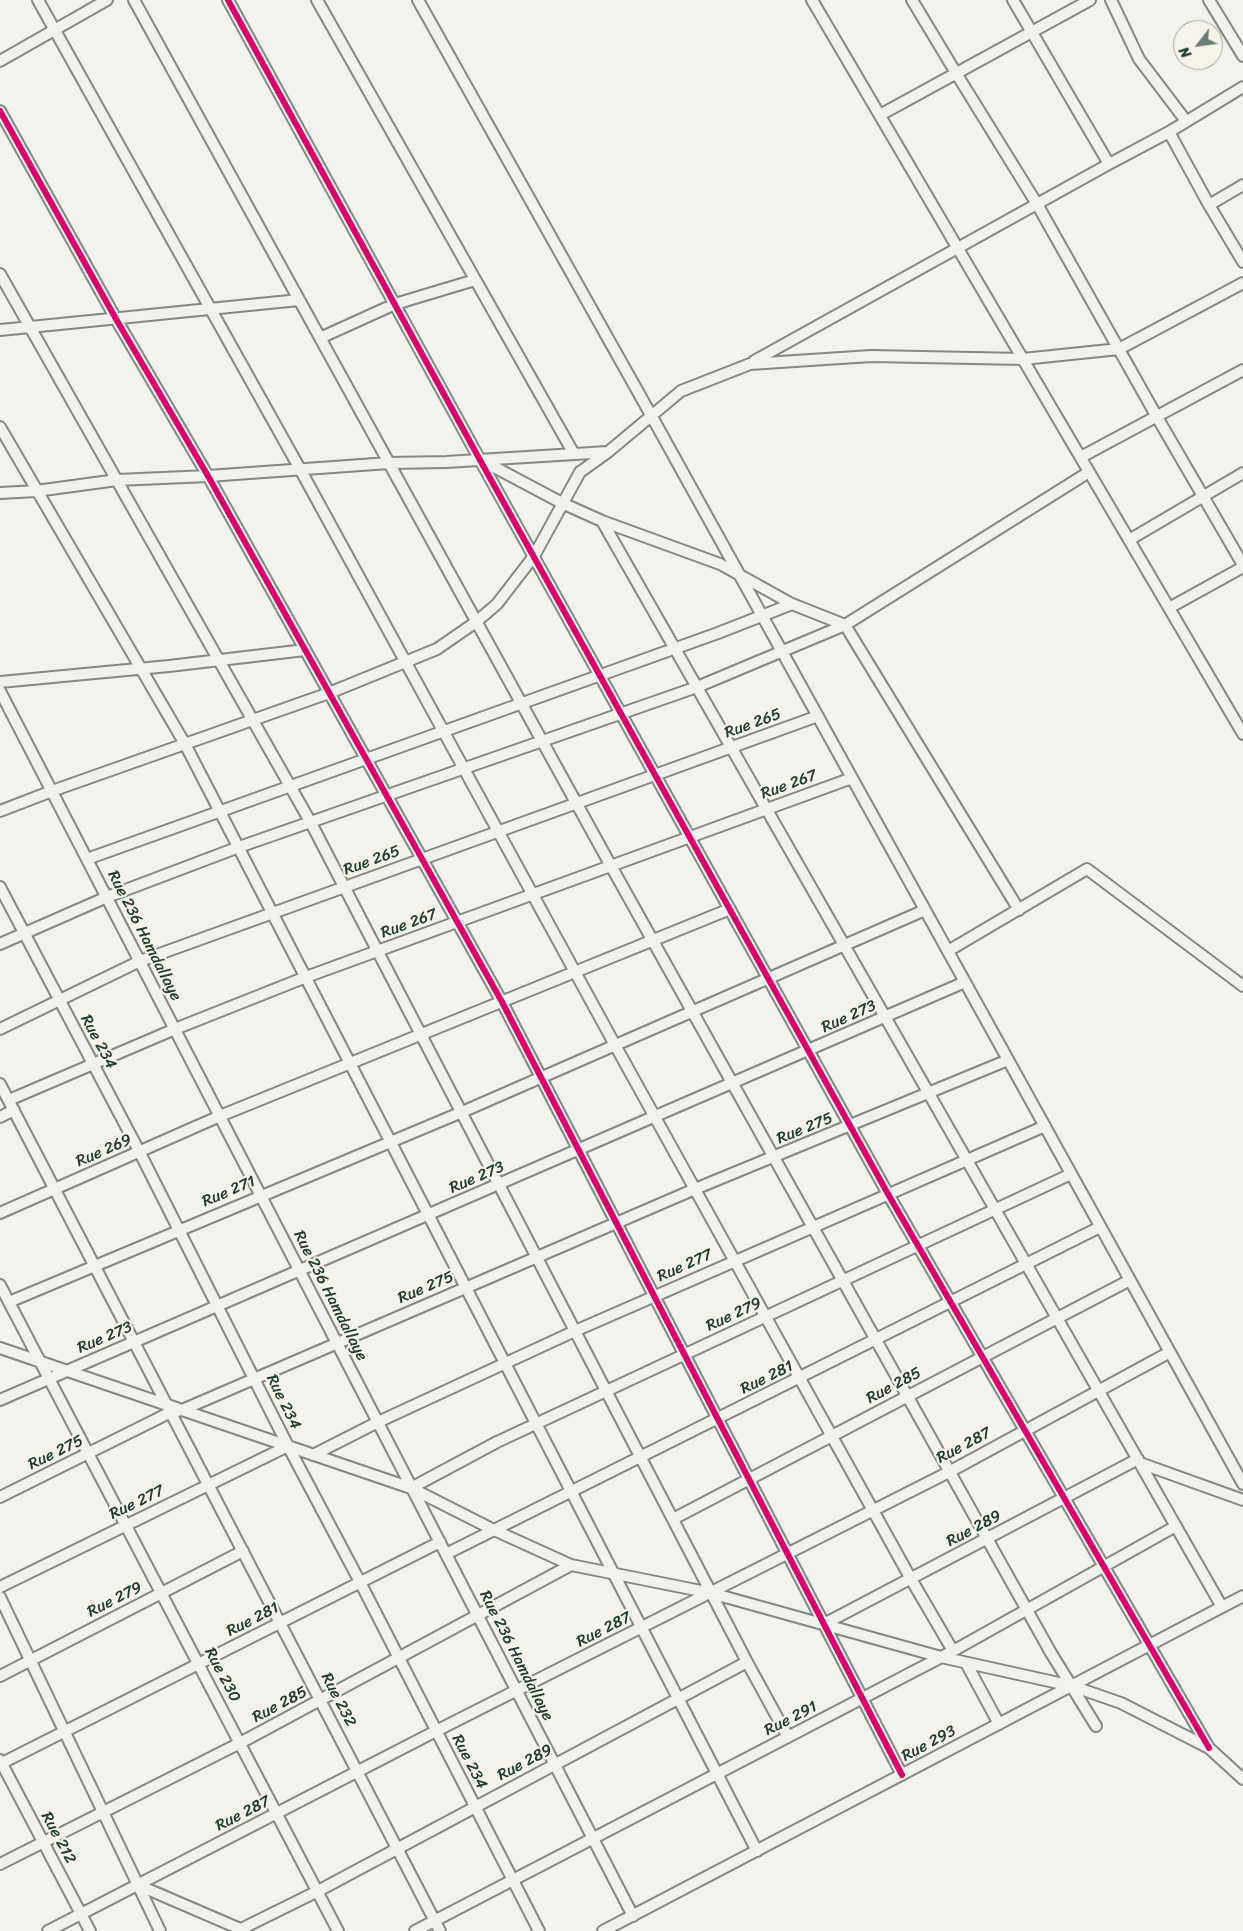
<!DOCTYPE html>
<html>
<head>
<meta charset="utf-8">
<style>
  body { margin:0 }
  #map { position:relative; width:1243px; height:1931px; overflow:hidden; background:#f4f2ec; font-family:Sriracha,sans-serif }
  canvas { display:block }
  .north { position:absolute; left:1173px; top:20px; width:50px; height:50px; box-sizing:border-box; background:#f7f3e8; border:1px solid #a1aaa0; border-radius:50%; rotate:240deg; font-size:14px; font-weight:700; line-height:20px; text-align:center; color:#1f3d34 }
  .north::after { content:''; display:block; margin:auto; width:18px; height:22px; background:#6a7c74; clip-path:polygon(50% 0,100% 100%,50% 72%,0 100%) }
</style>
</head>
<body>
<div id="map">
<canvas width="1243" height="1931"></canvas>
<div class="north">N</div>
</div>
<script>
const c = document.querySelector('canvas').getContext('2d');
c.lineJoin = 'round';
const toPath = rows => new Path2D(rows.map(r => 'M' + r).join(''));
function stroke(path, color, width, dash) { c.strokeStyle = color; c.lineWidth = width; c.lineCap = dash ? 'butt' : 'round'; c.setLineDash(dash || []); c.stroke(path); }
function label(font, color, halo, rows, align = 'center') {
  c.font = font + ' Sriracha,sans-serif'; c.lineWidth = 4.5; c.setLineDash([]); c.textBaseline = 'middle'; c.strokeStyle = halo; c.fillStyle = color; for (const [text, x, y, turn = 0] of rows) {
    c.save(); c.translate(x, y); c.rotate((+turn || 0) * Math.PI / 180); c.textAlign = isNaN(turn) ? turn : align; if (halo) c.strokeText(text, 0, 0); c.fillText(text, 0, 0); c.restore();
  }
}
const street = toPath([
  [38,0,300,469,615,1045,911,1579,953,1651],
  [134,0,611,866,1051,1653,1096,1726],
  [228,0,480,460,888,1194,1209,1748],
  [317,0,574,454],
  [418,0,651,415,1243,1484],
  [812,0,1243,734],
  [912,0,956,73,1037,204,1157,417,1243,565],
  [1013,0,1109,164],
  [1111,0,1139,59,1186,121],
  [1209,0,1243,56],
  [0,61,107,0],
  [0,111,116,319,208,476,502,1002,902,1775],
  [880,115,1090,0],
  [1169,132,1209,205,1243,262],
  [1209,205,1243,185],
  [0,274,311,823,747,1662,788,1737],
  [0,330,299,300],
  [320,338,395,304,475,280],
  [754,361,1109,164,1169,132,1243,87],
  [0,427,185,744,757,1851],
  [1081,457,1243,370],
  [481,460,562,503,602,521,720,564,792,604,845,625,1019,910],
  [0,493,36,491,117,480,208,476,389,463,446,462,607,452],
  [602,521,1222,1607],
  [1129,540,1243,473],
  [1169,608,1243,567],
  [0,682,169,666,305,650],
  [0,691,633,1916],
  [0,811,52,791,329,693,437,649,476,622,497,604,534,556,580,472,608,452,681,391,750,364,871,356,1023,359,1119,349,1243,283],
  [87,859,718,633,792,604],
  [0,887,139,1151,288,1446,360,1582,539,1931],
  [0,944,107,897,239,847,697,687,845,625,1089,472],
  [948,951,1087,869,1243,986],
  [0,1029,140,961,818,716],
  [0,1084,440,1931],
  [9,1100,175,1029,306,977,852,778],
  [0,1117,14,1110],
  [0,1213,220,1116,730,909],
  [0,1285,338,1931],
  [9,1302,462,1112,925,910],
  [0,1348,411,1488,494,1530,571,1565,711,1593,941,1657,1072,1686,1121,1703,1209,1748,1243,1779],
  [0,1400,965,982],
  [313,1455,378,1422,575,1331,1045,1126],
  [1140,1463,1243,1500],
  [411,1488,497,1442,1071,1174],
  [0,1497,171,1412,182,1410,695,1189,1008,1060],
  [673,1519,1130,1280],
  [446,1554,1100,1227],
  [0,1587,288,1446],
  [0,1597,160,1931],
  [824,1624,1138,1459],
  [966,1663,999,1724],
  [0,1676,243,1551],
  [0,1760,90,1931],
  [0,1764,440,1542],
  [0,1864,240,1743,571,1565],
  [138,1885,245,1931],
  [48,1931,436,1731,949,1472,1170,1352],
  [237,1931,318,1891,747,1662],
  [415,1931,953,1651,1176,1526],
  [603,1931,1243,1596]
]);
stroke(street, '#848985', 14);
stroke(street, '#f2f1ed', 10);
stroke(toPath([
  [228,0,480,460,888,1194,1209,1748],
  [0,111,116,319,208,476,502,1002,902,1775]
]), '#d6006c', 6);
label('16px', '#1f3d34', '#f7f3e8', [
  ["Rue 265",753,724,-20],
  ["Rue 267",789,785,-20],
  ["Rue 265",372,861,-20],
  ["Rue 267",409,924,-20],
  ["Rue 236 Hamdallaye",144,936,63],
  ["Rue 273",849,1017,-24],
  ["Rue 234",98,1042,62],
  ["Rue 275",805,1129,-22],
  ["Rue 269",104,1151,-24],
  ["Rue 273",477,1178,-23],
  ["Rue 271",229,1192,-23],
  ["Rue 277",685,1266,-24],
  ["Rue 275",426,1288,-23],
  ["Rue 236 Hamdallaye",330,1296,63],
  ["Rue 279",734,1315,-25],
  ["Rue 273",105,1338,-23],
  ["Rue 281",767,1378,-26],
  ["Rue 285",894,1386,-28],
  ["Rue 234",283,1402,64],
  ["Rue 287",964,1446,-28],
  ["Rue 275",56,1453,-26],
  ["Rue 277",137,1503,-26],
  ["Rue 289",974,1529,-28],
  ["Rue 279",115,1600,-27],
  ["Rue 281",253,1620,-27],
  ["Rue 287",604,1630,-27],
  ["Rue 236 Hamdallaye",516,1656,63],
  ["Rue 230",222,1675,62],
  ["Rue 232",338,1700,63],
  ["Rue 285",280,1705,-28],
  ["Rue 291",791,1719,-27],
  ["Rue 293",929,1744,-28],
  ["Rue 234",469,1762,63],
  ["Rue 289",525,1763,-28],
  ["Rue 287",243,1814,-27],
  ["Rue 212",58,1838,62]
]);
</script>
</body>
</html>
